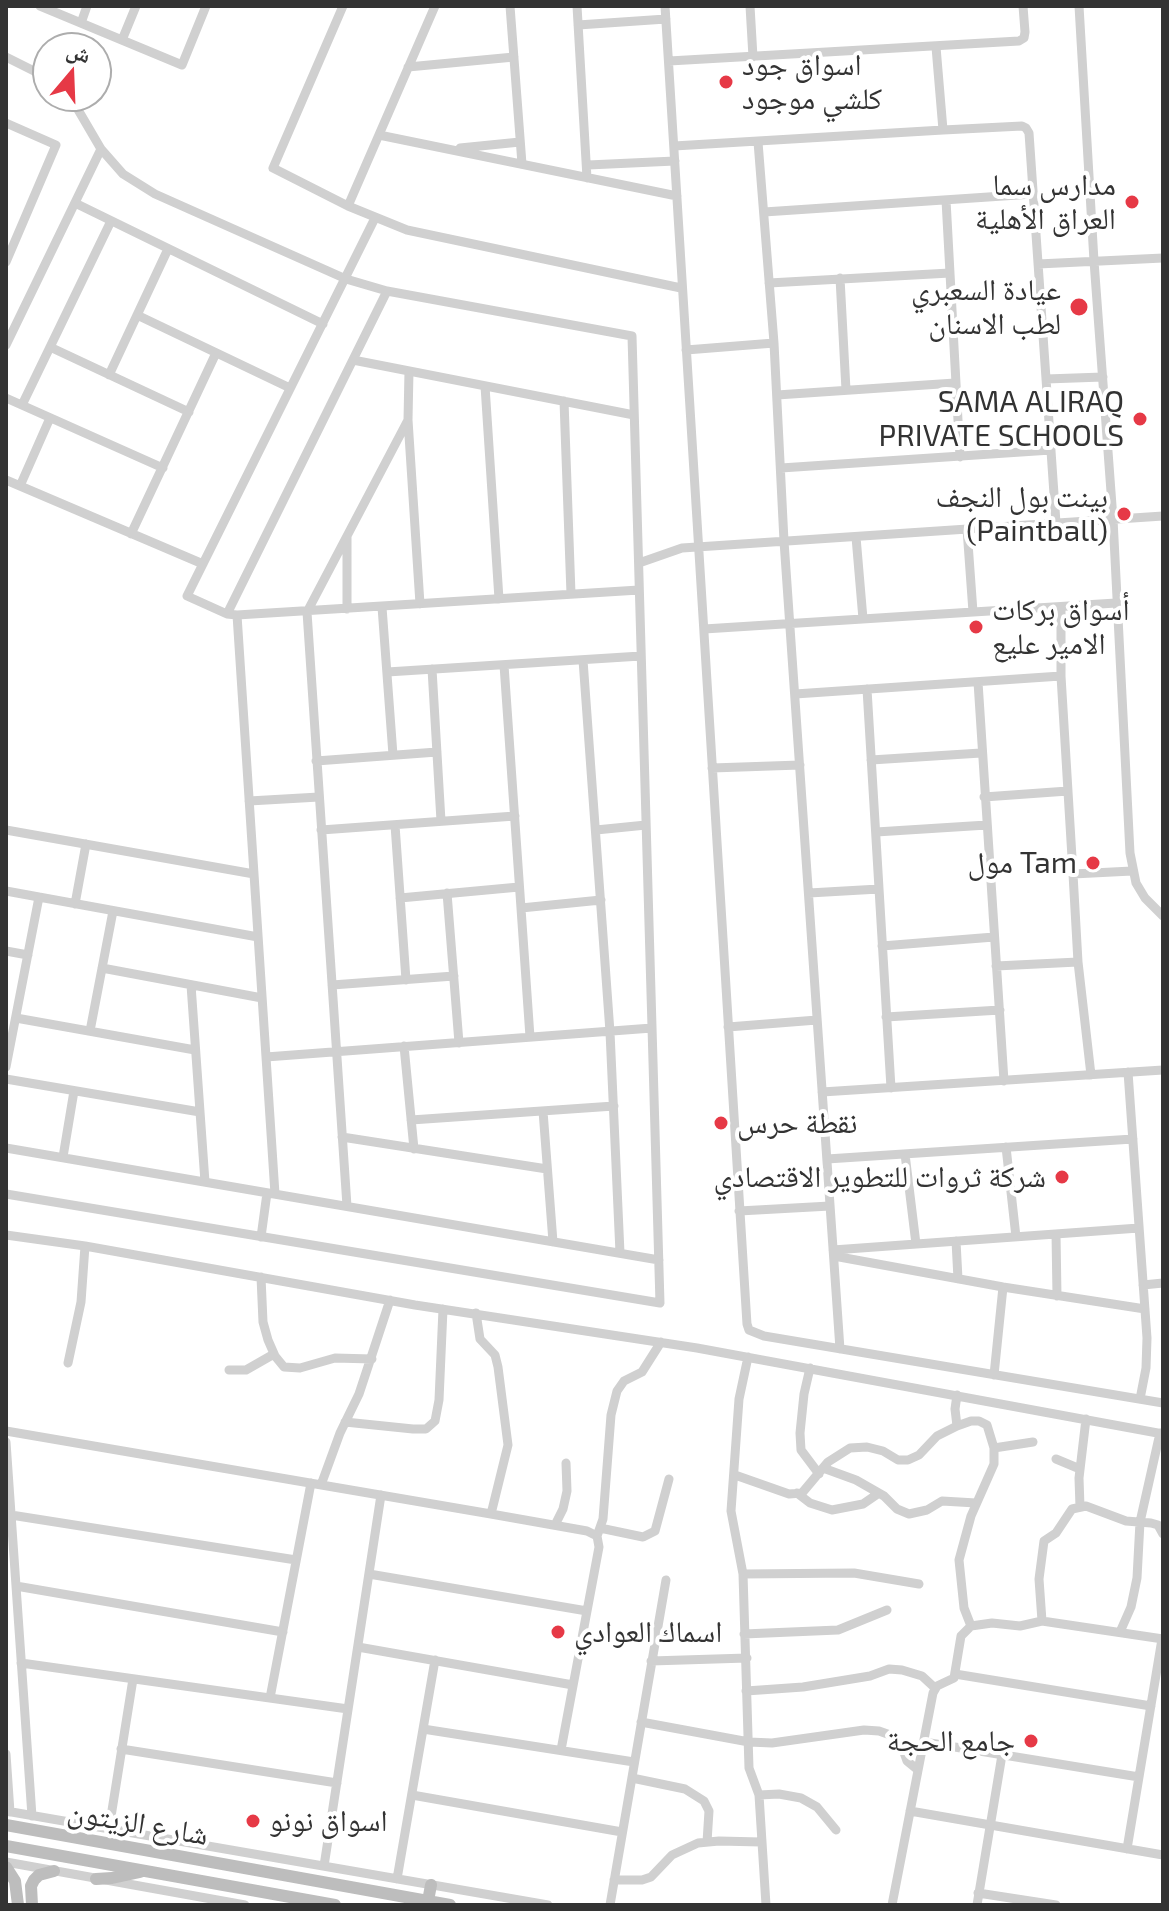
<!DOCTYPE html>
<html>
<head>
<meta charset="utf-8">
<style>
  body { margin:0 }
  #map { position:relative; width:1169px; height:1911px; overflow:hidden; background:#fff; font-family:"Exo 2","Noto Naskh Arabic",sans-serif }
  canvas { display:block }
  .frame { position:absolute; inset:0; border:8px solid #333; pointer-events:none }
  .north { position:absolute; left:32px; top:32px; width:80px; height:80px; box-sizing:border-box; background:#fff; border:2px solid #adadad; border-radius:50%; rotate:19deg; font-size:22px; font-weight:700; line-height:32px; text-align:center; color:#333 }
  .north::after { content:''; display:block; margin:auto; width:28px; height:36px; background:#e63946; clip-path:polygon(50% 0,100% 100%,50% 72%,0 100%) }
</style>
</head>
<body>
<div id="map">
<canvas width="1169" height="1911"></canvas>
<div class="frame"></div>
<div class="north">ش</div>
</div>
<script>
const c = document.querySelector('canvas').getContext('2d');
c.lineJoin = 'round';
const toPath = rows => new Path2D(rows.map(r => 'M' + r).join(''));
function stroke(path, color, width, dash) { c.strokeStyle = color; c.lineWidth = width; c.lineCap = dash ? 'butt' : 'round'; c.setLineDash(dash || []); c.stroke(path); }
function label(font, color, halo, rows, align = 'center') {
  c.font = font + ' "Exo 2","Noto Naskh Arabic",sans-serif'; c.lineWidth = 8; c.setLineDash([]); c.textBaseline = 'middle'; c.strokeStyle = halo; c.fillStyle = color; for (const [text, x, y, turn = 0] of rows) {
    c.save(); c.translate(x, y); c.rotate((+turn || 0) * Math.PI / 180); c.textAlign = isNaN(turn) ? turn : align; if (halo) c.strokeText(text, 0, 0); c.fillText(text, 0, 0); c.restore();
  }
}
stroke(toPath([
  [40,6,182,65,206,6],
  [343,6,273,168,348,206,407,230,681,288],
  [510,6,522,164],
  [577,6,587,178],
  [665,6,747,1324,749,1330,764,1336,1163,1403],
  [750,6,753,57],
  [1079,6,1094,261,1113,519,1130,853,1136,883,1145,898,1163,916],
  [81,23,87,6],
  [578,25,666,19],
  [122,40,136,6],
  [936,47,943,130],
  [6,57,48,78],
  [669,61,1019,41,1024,38,1025,32,1023,6],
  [408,67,514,57],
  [6,123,56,145,6,262],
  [379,135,677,196],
  [758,142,774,343,784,541,840,1349],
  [674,146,943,130,1022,126,1026,128,1029,133,1056,523],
  [460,148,520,142],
  [588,165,675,161],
  [946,200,960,457],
  [75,203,323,324],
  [348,206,435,6],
  [764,212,1033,194],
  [375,218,187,596,227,614,237,615,639,590],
  [1038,264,1163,258],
  [840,278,846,390],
  [769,283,950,273],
  [137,315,290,388],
  [6,345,101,149],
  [50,347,189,412],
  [686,350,774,343],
  [353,360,634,415],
  [109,375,168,249],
  [1046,379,1103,377],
  [485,386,499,599],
  [777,395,955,383],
  [6,398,163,468],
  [564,401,571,594],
  [22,405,111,221],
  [408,420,420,604],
  [781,468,1051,450],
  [6,480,203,564],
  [20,486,50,418],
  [967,529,973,612],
  [131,534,216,353],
  [347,537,347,609],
  [856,537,863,619],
  [639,563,682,548,1163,516],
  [382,607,393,755],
  [1061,607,1061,676,1073,874,1078,962,1091,1075],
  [227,614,387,291],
  [237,615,275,1194],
  [704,629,1116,603],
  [583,660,610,1032,620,1253],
  [504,665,530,1037],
  [432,669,441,821],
  [387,672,641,656],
  [978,682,1004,1081],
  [867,689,891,1088],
  [795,694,1061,676],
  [871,760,981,753],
  [316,761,437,752],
  [712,768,800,765],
  [984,797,1068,791],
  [249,801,319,797],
  [395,825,406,980],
  [6,830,254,874],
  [321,830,515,816],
  [596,830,646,825],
  [876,832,987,825],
  [1073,874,1132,871],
  [6,891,258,937],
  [447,893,459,1043],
  [809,893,879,889],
  [400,898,519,887],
  [75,904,86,844],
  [521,908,601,900],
  [882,946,994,937],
  [6,951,28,955],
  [996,966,1078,962],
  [102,968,262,998],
  [191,985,205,1182],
  [332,985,454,976],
  [886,1017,1000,1010],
  [16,1018,195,1050],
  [728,1027,817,1020],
  [90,1031,113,911],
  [404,1046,414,1149],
  [266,1057,652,1028],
  [6,1067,39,897],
  [1128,1072,1147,1338,1146,1368,1140,1399],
  [6,1079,200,1112],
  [822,1092,1163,1070],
  [543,1111,553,1242],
  [411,1120,614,1106],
  [342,1137,547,1169],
  [1006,1147,1016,1237],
  [6,1148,659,1260],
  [905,1154,916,1244],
  [63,1157,74,1091],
  [827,1159,1133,1139],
  [6,1194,660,1303,632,336,387,291,346,279,155,194,123,174,101,149,70,96],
  [347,1206,307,612,408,420,409,371],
  [739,1211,830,1206],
  [1056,1234,1057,1296],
  [6,1235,85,1246,415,1305,697,1348,1163,1434],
  [261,1237,267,1193],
  [956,1241,958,1279],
  [833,1250,1139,1228],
  [834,1256,1003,1287,1145,1309],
  [261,1277,263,1322,268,1340,275,1356,284,1367,300,1368,335,1358,372,1359],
  [1143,1285,1163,1283],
  [476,1313,480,1339,495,1355,498,1367,508,1445,491,1514],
  [748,1357,739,1399,731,1511,743,1574,749,1768,759,1795,766,1905],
  [68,1363,81,1302,85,1246],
  [810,1368,804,1394,800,1433,801,1450,819,1474],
  [229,1370,246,1370,274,1354],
  [994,1375,1003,1287],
  [345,1422,413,1429,426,1429,435,1421,439,1400,443,1309],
  [957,1426,955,1409,957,1395],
  [6,1431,491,1514,587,1531,597,1536,599,1547,561,1750],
  [6,1442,32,1816],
  [994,1448,1033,1442],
  [1056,1459,1080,1469],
  [823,1468,856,1480,884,1496,897,1509,909,1514,927,1510,942,1501,976,1503],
  [735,1475,789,1494,802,1493,828,1462,850,1448,867,1447,883,1451,898,1460,908,1460,919,1455,937,1436,957,1426,971,1421,979,1421,987,1425,994,1448,994,1464,971,1516,959,1560,964,1608,971,1626],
  [321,1485,340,1433,359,1394,390,1300],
  [797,1493,810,1503,832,1510,863,1504,879,1493],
  [1080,1507,1079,1478,1086,1419],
  [11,1515,296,1560],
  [555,1525,563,1509,567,1491,566,1463],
  [600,1528,643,1537,655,1531,669,1479],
  [597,1536,603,1519,611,1415,617,1391,624,1381,642,1372,661,1342],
  [369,1574,587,1611],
  [743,1574,854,1573,919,1584],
  [16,1586,283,1632],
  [1042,1621,1039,1579,1044,1541,1056,1533,1072,1509,1086,1506,1126,1521,1151,1523,1158,1525,1163,1534],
  [1120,1632,1131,1607,1137,1578,1140,1522,1160,1433],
  [744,1634,838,1630,887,1610],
  [358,1647,573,1685],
  [651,1661,747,1658],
  [21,1663,348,1709],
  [955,1674,1151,1706],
  [746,1691,803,1687,870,1676,889,1669,902,1670,922,1676,935,1688],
  [270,1698,311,1483],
  [641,1722,749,1742,772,1743,864,1730,879,1731,893,1736,902,1747,907,1761,918,1770],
  [423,1729,634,1762],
  [924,1742,1139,1777],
  [121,1749,337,1783],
  [6,1754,10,1812],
  [632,1778,685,1789,704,1801,709,1811,707,1842],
  [412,1795,622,1832],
  [759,1795,779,1794,801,1798,817,1807,836,1830],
  [6,1811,548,1905],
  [910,1811,1163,1855],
  [109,1829,133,1679],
  [1127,1849,1162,1639],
  [6,1862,245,1905],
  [324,1866,381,1495],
  [397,1879,435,1660],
  [614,1880,642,1880,651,1877,672,1855,698,1843,719,1841,761,1842],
  [978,1893,1056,1905],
  [610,1905,666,1580],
  [892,1905,933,1693,937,1686,954,1678,961,1636,971,1626,992,1623,1020,1626,1042,1621,1163,1639],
  [977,1905,1002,1755]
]), '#d0d0d0', 9);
stroke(toPath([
  [6,1825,450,1905],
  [6,1846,335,1905],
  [6,1867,15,1881,18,1905],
  [96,1879,112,1878,140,1872],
  [428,1901,431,1885],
  [32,1905,31,1886,34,1880,39,1875,54,1871]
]), '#bdbdbd', 12);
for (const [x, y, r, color] of [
  [726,82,8,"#e63946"],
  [1132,202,8,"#e63946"],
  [1079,307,10,"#e63946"],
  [1140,419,8,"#e63946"],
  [1124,514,8,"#e63946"],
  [976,627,8,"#e63946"],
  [1093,863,8,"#e63946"],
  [721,1123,8,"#e63946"],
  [1062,1177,8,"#e63946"],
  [558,1632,8,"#e63946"],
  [1031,1741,8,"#e63946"],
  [253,1821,8,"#e63946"]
]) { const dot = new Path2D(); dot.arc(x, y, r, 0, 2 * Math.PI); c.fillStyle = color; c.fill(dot); stroke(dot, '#fff', 3); }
label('30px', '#333', '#fff', [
  ["اسواق جود",742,65,"left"],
  ["كلشي موجود",742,99,"left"],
  ["مدارس سما",1116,185],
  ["العراق الأهلية",1116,219],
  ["عيادة السعبري",1061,290],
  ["لطب الاسنان",1061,324],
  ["SAMA ALIRAQ",1124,402],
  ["PRIVATE SCHOOLS",1124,436],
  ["بينت بول النجف",1108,497],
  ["(Paintball)",1108,531],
  ["أسواق بركات",992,610,"left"],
  ["الامير عليع",992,644,"left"],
  ["مول Tam",1077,863],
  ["نقطة حرس",737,1123,"left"],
  ["شركة ثروات للتطوير الاقتصادي",1046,1177],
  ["اسماك العوادي",574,1632,"left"],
  ["جامع الحجة",1015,1741],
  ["اسواق نونو",269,1821,"left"]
], 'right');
label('30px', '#333', '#fff', [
  ["شارع الزيتون",138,1823,10]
]);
</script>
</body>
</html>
